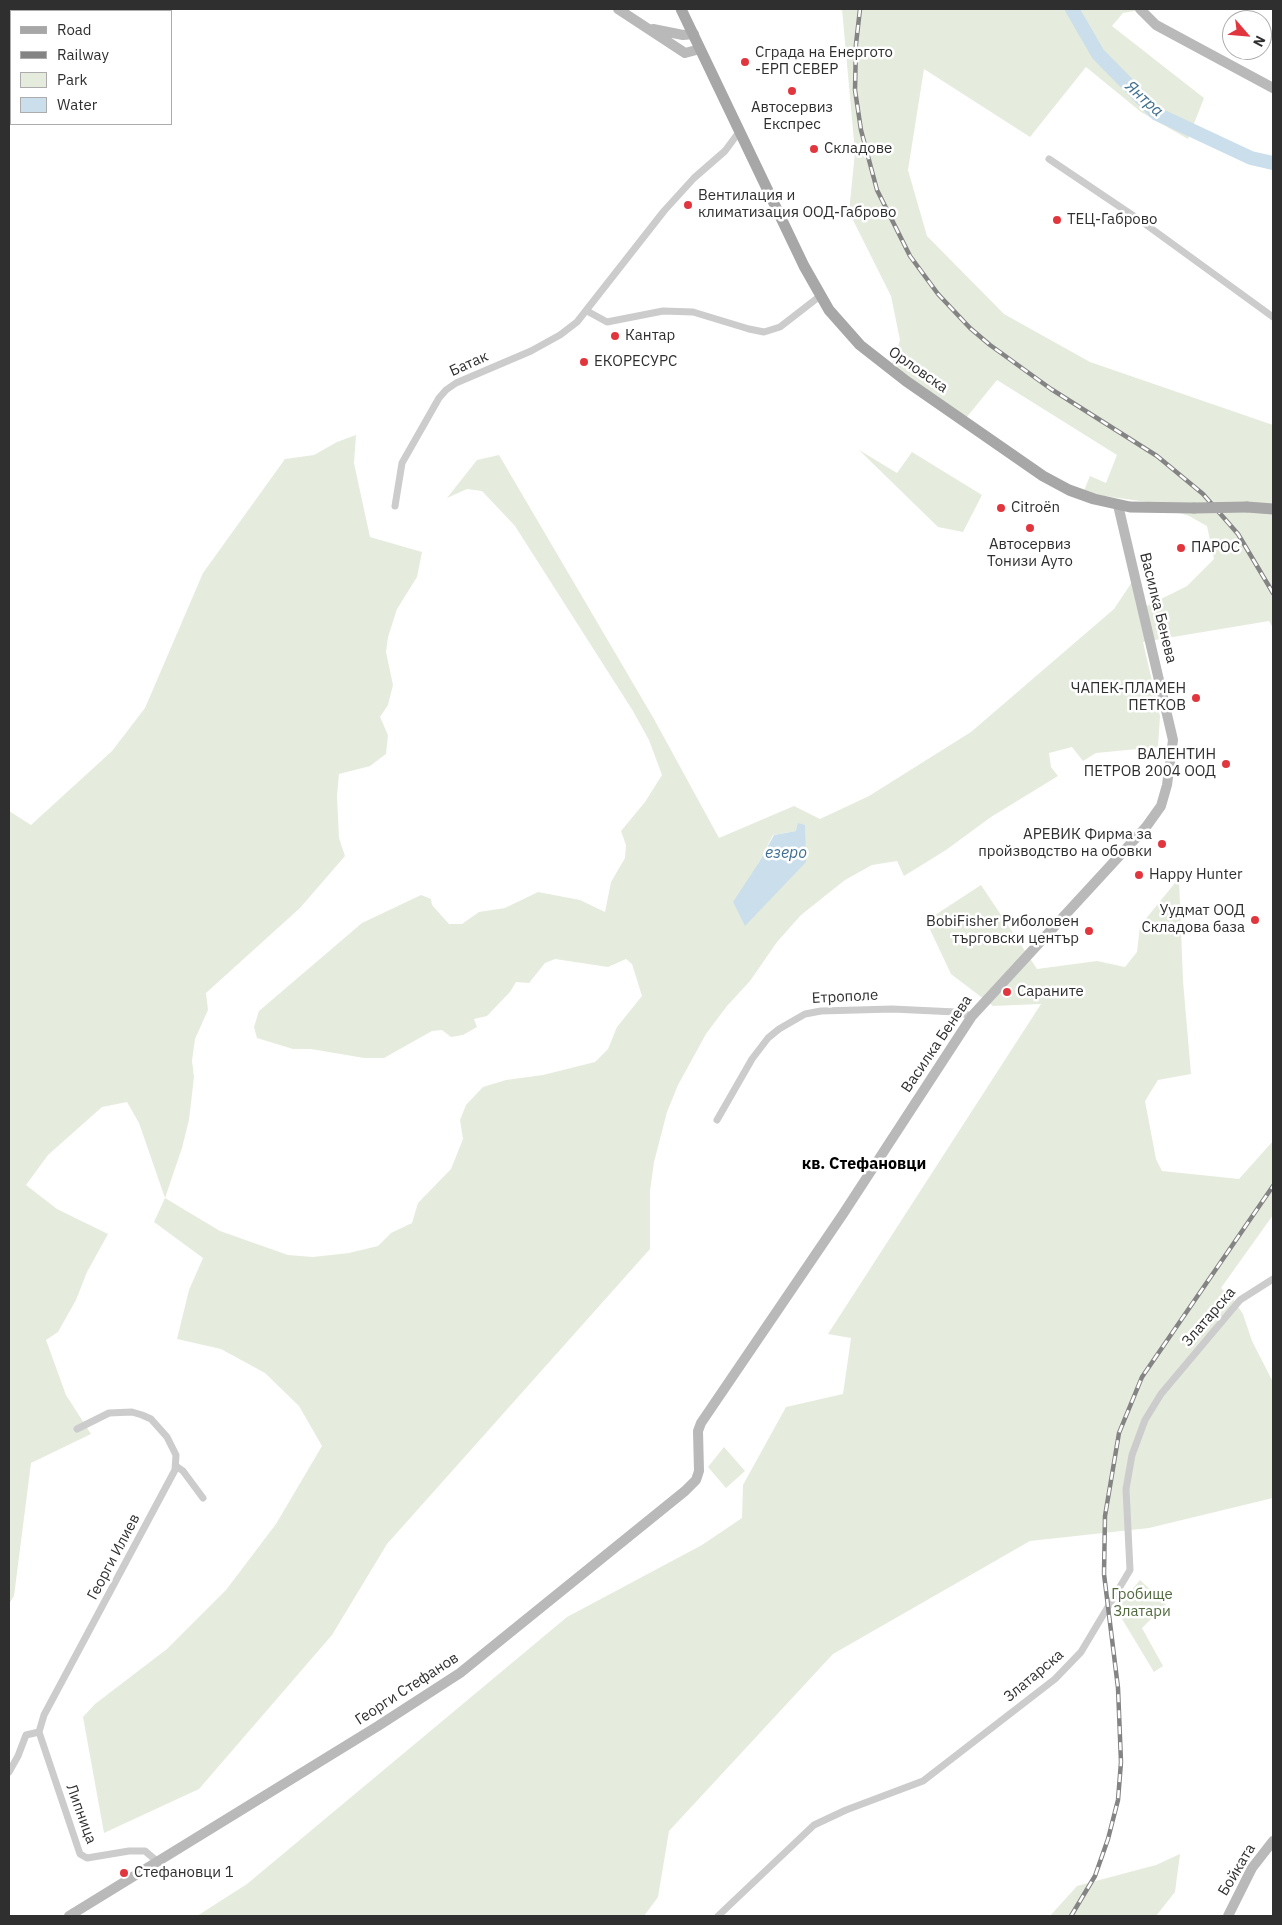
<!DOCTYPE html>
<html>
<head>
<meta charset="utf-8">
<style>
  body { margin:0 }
  #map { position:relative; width:1282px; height:1925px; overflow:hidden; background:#fff; font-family:"IBM Plex Sans",sans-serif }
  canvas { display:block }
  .frame { position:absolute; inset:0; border:10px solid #2f2f2f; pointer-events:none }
  .legend { position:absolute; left:10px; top:10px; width:162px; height:115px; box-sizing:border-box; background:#fff; border:1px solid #acacac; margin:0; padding:6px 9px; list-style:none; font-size:15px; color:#2f2f2f }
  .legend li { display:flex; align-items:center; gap:10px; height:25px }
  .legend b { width:25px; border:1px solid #acacac }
  .north { position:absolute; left:1222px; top:10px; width:50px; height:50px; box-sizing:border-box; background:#fff; border:1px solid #acacac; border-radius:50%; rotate:117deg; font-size:14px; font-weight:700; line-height:20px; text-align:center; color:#2f2f2f }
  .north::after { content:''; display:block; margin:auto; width:18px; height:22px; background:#e2363e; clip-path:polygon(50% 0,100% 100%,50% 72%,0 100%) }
</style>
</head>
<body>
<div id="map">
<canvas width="1282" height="1925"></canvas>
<div class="frame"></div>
<ul class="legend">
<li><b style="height:6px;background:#a7a7a7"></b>Road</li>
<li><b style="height:6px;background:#848484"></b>Railway</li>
<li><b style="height:14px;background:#e5ecdd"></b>Park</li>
<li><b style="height:14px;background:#cadeeb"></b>Water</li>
</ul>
<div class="north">N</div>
</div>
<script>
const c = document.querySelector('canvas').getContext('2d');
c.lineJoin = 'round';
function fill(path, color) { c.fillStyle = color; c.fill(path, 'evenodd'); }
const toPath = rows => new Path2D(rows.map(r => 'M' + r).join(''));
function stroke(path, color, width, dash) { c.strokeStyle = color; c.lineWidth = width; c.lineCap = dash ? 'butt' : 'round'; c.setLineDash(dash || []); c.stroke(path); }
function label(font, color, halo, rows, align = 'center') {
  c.font = font + ' "IBM Plex Sans",sans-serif'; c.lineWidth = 5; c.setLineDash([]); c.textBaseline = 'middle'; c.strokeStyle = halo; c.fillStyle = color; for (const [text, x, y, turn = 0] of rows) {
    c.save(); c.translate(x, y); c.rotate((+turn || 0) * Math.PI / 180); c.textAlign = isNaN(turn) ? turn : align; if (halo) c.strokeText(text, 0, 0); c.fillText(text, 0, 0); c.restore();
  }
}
fill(toPath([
  [842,9,1146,9,1123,13,1112,26,1204,98,1188,139,1141,112,1086,67,1030,137,924,69,908,170,927,236,1004,314,1090,362,1273,425,1273,628,1269,621,1143,642,1160,716,1158,747,1096,753,1083,761,1072,747,1049,753,1051,767,1058,776,991,817,946,850,904,876,897,861,872,865,845,880,801,915,777,942,750,981,727,1006,706,1034,678,1085,667,1112,654,1162,650,1191,650,1249,387,1544,332,1635,199,1789,104,1833,83,1717,95,1704,167,1649,226,1590,276,1524,322,1446,299,1406,265,1373,221,1349,177,1339,189,1290,203,1258,154,1222,165,1198,139,1123,127,1102,102,1107,48,1155,26,1185,57,1209,108,1234,87,1272,76,1300,58,1332,46,1340,66,1395,91,1434,31,1463,14,1596,9,1604,9,811,31,825,112,751,145,708,203,573,285,459,314,455,337,442,356,435,354,463,370,537,422,552,417,577,397,609,388,637,386,652,393,685,388,705,380,717,388,735,386,754,370,766,339,774,337,796,339,838,345,856,300,908,206,993,208,1010,195,1039,192,1061,194,1077,189,1120,182,1148,165,1198,220,1231,288,1255,313,1257,349,1253,378,1246,391,1233,412,1223,418,1203,451,1169,463,1139,460,1120,466,1105,483,1087,506,1080,543,1075,595,1062,608,1049,617,1027,642,996,632,964,626,959,608,967,555,959,545,963,529,983,516,982,510,992,487,1016,474,1019,477,1027,463,1035,451,1037,442,1030,432,1031,384,1058,364,1058,311,1049,293,1049,257,1038,254,1027,259,1011,362,923,421,895,431,899,432,905,449,924,462,924,479,912,505,908,538,892,580,900,605,912,611,882,625,858,626,845,621,831,645,802,662,775,649,740,633,711,515,526,482,491,467,489,447,498,477,460,499,455,654,719,719,838,794,806,820,819,869,796,971,732,1114,609,1132,582,1147,606,1187,586,1214,559,1207,526,1189,516,1147,502,1083,493,1090,476,1106,483,1117,455,997,380,966,418,891,367,900,340,891,296,849,212,855,152],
  [804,825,806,862,758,864,773,835,796,831],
  [859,450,897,473,912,452,982,495,963,532,938,527],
  [1179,878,1183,981,1191,1074,1158,1080,1145,1101,1156,1159,1162,1171,1239,1179,1273,1141,1273,1215,1221,1288,1233,1299,1243,1314,1252,1341,1273,1382,1273,1498,1149,1528,1030,1541,833,1654,669,1831,658,1897,644,1916,197,1916,247,1884,567,1617,702,1545,742,1518,743,1485,786,1407,843,1394,851,1338,828,1334,1041,1004,993,1006,951,974,926,921,981,885,1037,969,1097,961,1125,967,1137,952,1140,926],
  [724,1447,745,1471,726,1488,708,1467],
  [1140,1580,1166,1604,1142,1628,1163,1666,1154,1672,1116,1609],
  [1180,1854,1175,1892,1156,1916,1050,1916,1077,1886,1156,1865]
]), '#e5ecdd');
fill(toPath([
  [798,823,805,825,806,862,745,926,733,902,758,864,774,835,796,831]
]), '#cadeeb');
stroke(toPath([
  [1072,9,1098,54,1157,114,1251,158,1273,163]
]), '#cadeeb', 14);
stroke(toPath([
  [1049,159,1141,221,1273,317],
  [587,311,607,322,663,311,693,312,749,329,764,332,780,327,820,296],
  [395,506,402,463,439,398,446,390,456,383,531,351,560,335,577,322,664,211,694,178,725,151,739,132],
  [717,1120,752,1059,768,1038,779,1029,805,1014,821,1011,892,1009,956,1012,972,1016],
  [176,1466,183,1471,203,1498],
  [39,1732,80,1854,87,1858,129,1851,145,1851,158,1862],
  [9,1772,18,1756,26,1735,39,1732,44,1715,175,1470,176,1455,167,1437,151,1419,142,1415,132,1412,109,1413,77,1429],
  [718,1916,814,1825,846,1810,923,1781,1055,1679,1081,1652,1130,1570,1126,1489,1132,1455,1145,1420,1161,1394,1240,1300,1273,1279]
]), '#ccc', 7);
stroke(toPath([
  [618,9,685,53,700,49],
  [1140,9,1156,25,1273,88],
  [653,29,683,35,694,34],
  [69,1916,378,1726,460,1673,685,1491,696,1480,699,1471,698,1431,701,1423,843,1214,972,1016,1146,827,1161,806,1167,785,1173,740,1118,505],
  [1228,1916,1252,1868,1273,1841]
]), '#b9b9b9', 10);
stroke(toPath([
  [681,9,804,266,829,310,860,345,906,381,1043,476,1069,490,1094,499,1130,507,1194,508],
  [1247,507,1273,509]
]), '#a7a7a7', 11);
const rail = toPath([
  [860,9,856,44,855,90,861,130,877,190,910,256,938,294,970,328,990,345,1051,389,1157,456,1203,494,1238,534,1273,593],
  [1071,1916,1095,1876,1108,1839,1118,1800,1121,1762,1118,1688,1104,1574,1105,1516,1119,1433,1142,1377,1273,1186]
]);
stroke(rail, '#848484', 4.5);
stroke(rail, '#fff', 2.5, [8]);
stroke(toPath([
  [1194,508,1247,507]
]), '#a7a7a7', 11);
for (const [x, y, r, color] of [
  [745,62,5,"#e2363e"],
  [792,91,5,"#e2363e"],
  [814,149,5,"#e2363e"],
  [688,205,5,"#e2363e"],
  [1057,220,5,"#e2363e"],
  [615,336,5,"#e2363e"],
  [584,362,5,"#e2363e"],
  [1001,508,5,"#e2363e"],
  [1030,528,5,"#e2363e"],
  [1181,548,5,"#e2363e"],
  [1196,698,5,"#e2363e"],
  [1226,764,5,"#e2363e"],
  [1162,844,5,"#e2363e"],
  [1139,875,5,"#e2363e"],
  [1255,920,5,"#e2363e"],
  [1089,931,5,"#e2363e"],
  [1007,992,5,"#e2363e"],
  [124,1873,5,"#e2363e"]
]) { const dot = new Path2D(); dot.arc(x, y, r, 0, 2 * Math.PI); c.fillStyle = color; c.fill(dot); stroke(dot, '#fff', 2); }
label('15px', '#2f2f2f', '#fff', [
  ["Сграда на Енергото",755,53],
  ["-ЕРП СЕВЕР",755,70],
  ["Автосервиз",792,108,"center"],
  ["Експрес",792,125,"center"],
  ["Складове",824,149],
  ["Вентилация и",698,196],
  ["климатизация ООД-Габрово",698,213],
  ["ТЕЦ-Габрово",1067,220],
  ["Кантар",625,336],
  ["ЕКОРЕСУРС",594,362],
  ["Citroën",1011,508],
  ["Автосервиз",1030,545,"center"],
  ["Тонизи Ауто",1030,562,"center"],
  ["ПАРОС",1191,548],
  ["ЧАПЕК-ПЛАМЕН",1186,689,"right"],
  ["ПЕТКОВ",1186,706,"right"],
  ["ВАЛЕНТИН",1216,755,"right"],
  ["ПЕТРОВ 2004 ООД",1216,772,"right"],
  ["АРЕВИК Фирма за",1152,835,"right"],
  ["пройзводство на обовки",1152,852,"right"],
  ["Happy Hunter",1149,875],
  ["Уудмат ООД",1245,911,"right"],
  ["Складова база",1245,928,"right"],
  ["BobiFisher Риболовен",1079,922,"right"],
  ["търговски център",1079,939,"right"],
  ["Сараните",1017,992],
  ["Стефановци 1",134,1873]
], 'left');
label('15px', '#2f2f2f', '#fff', [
  ["Батак",469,364,-24],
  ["Орловска",918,370,35],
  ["Василка Бенева",1158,608,76],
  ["Етрополе",845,997,-3],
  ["Василка Бенева",937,1044,-56],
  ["Златарска",1209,1317,-49],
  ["Георги Илиев",114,1557,-62],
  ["Златарска",1034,1676,-40],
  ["Георги Стефанов",407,1689,-33],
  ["Липница",81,1814,70],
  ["Бойката",1237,1870,-59]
]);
label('15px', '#516a3d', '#fff', [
  ["Гробище",1142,1595],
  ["Златари",1142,1612]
]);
label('italic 16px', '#3e6e90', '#fff', [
  ["Янтра",1144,99,42],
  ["езеро",786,853]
]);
label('bold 16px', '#000', '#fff', [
  ["кв. Стефановци",864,1164]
]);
</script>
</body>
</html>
